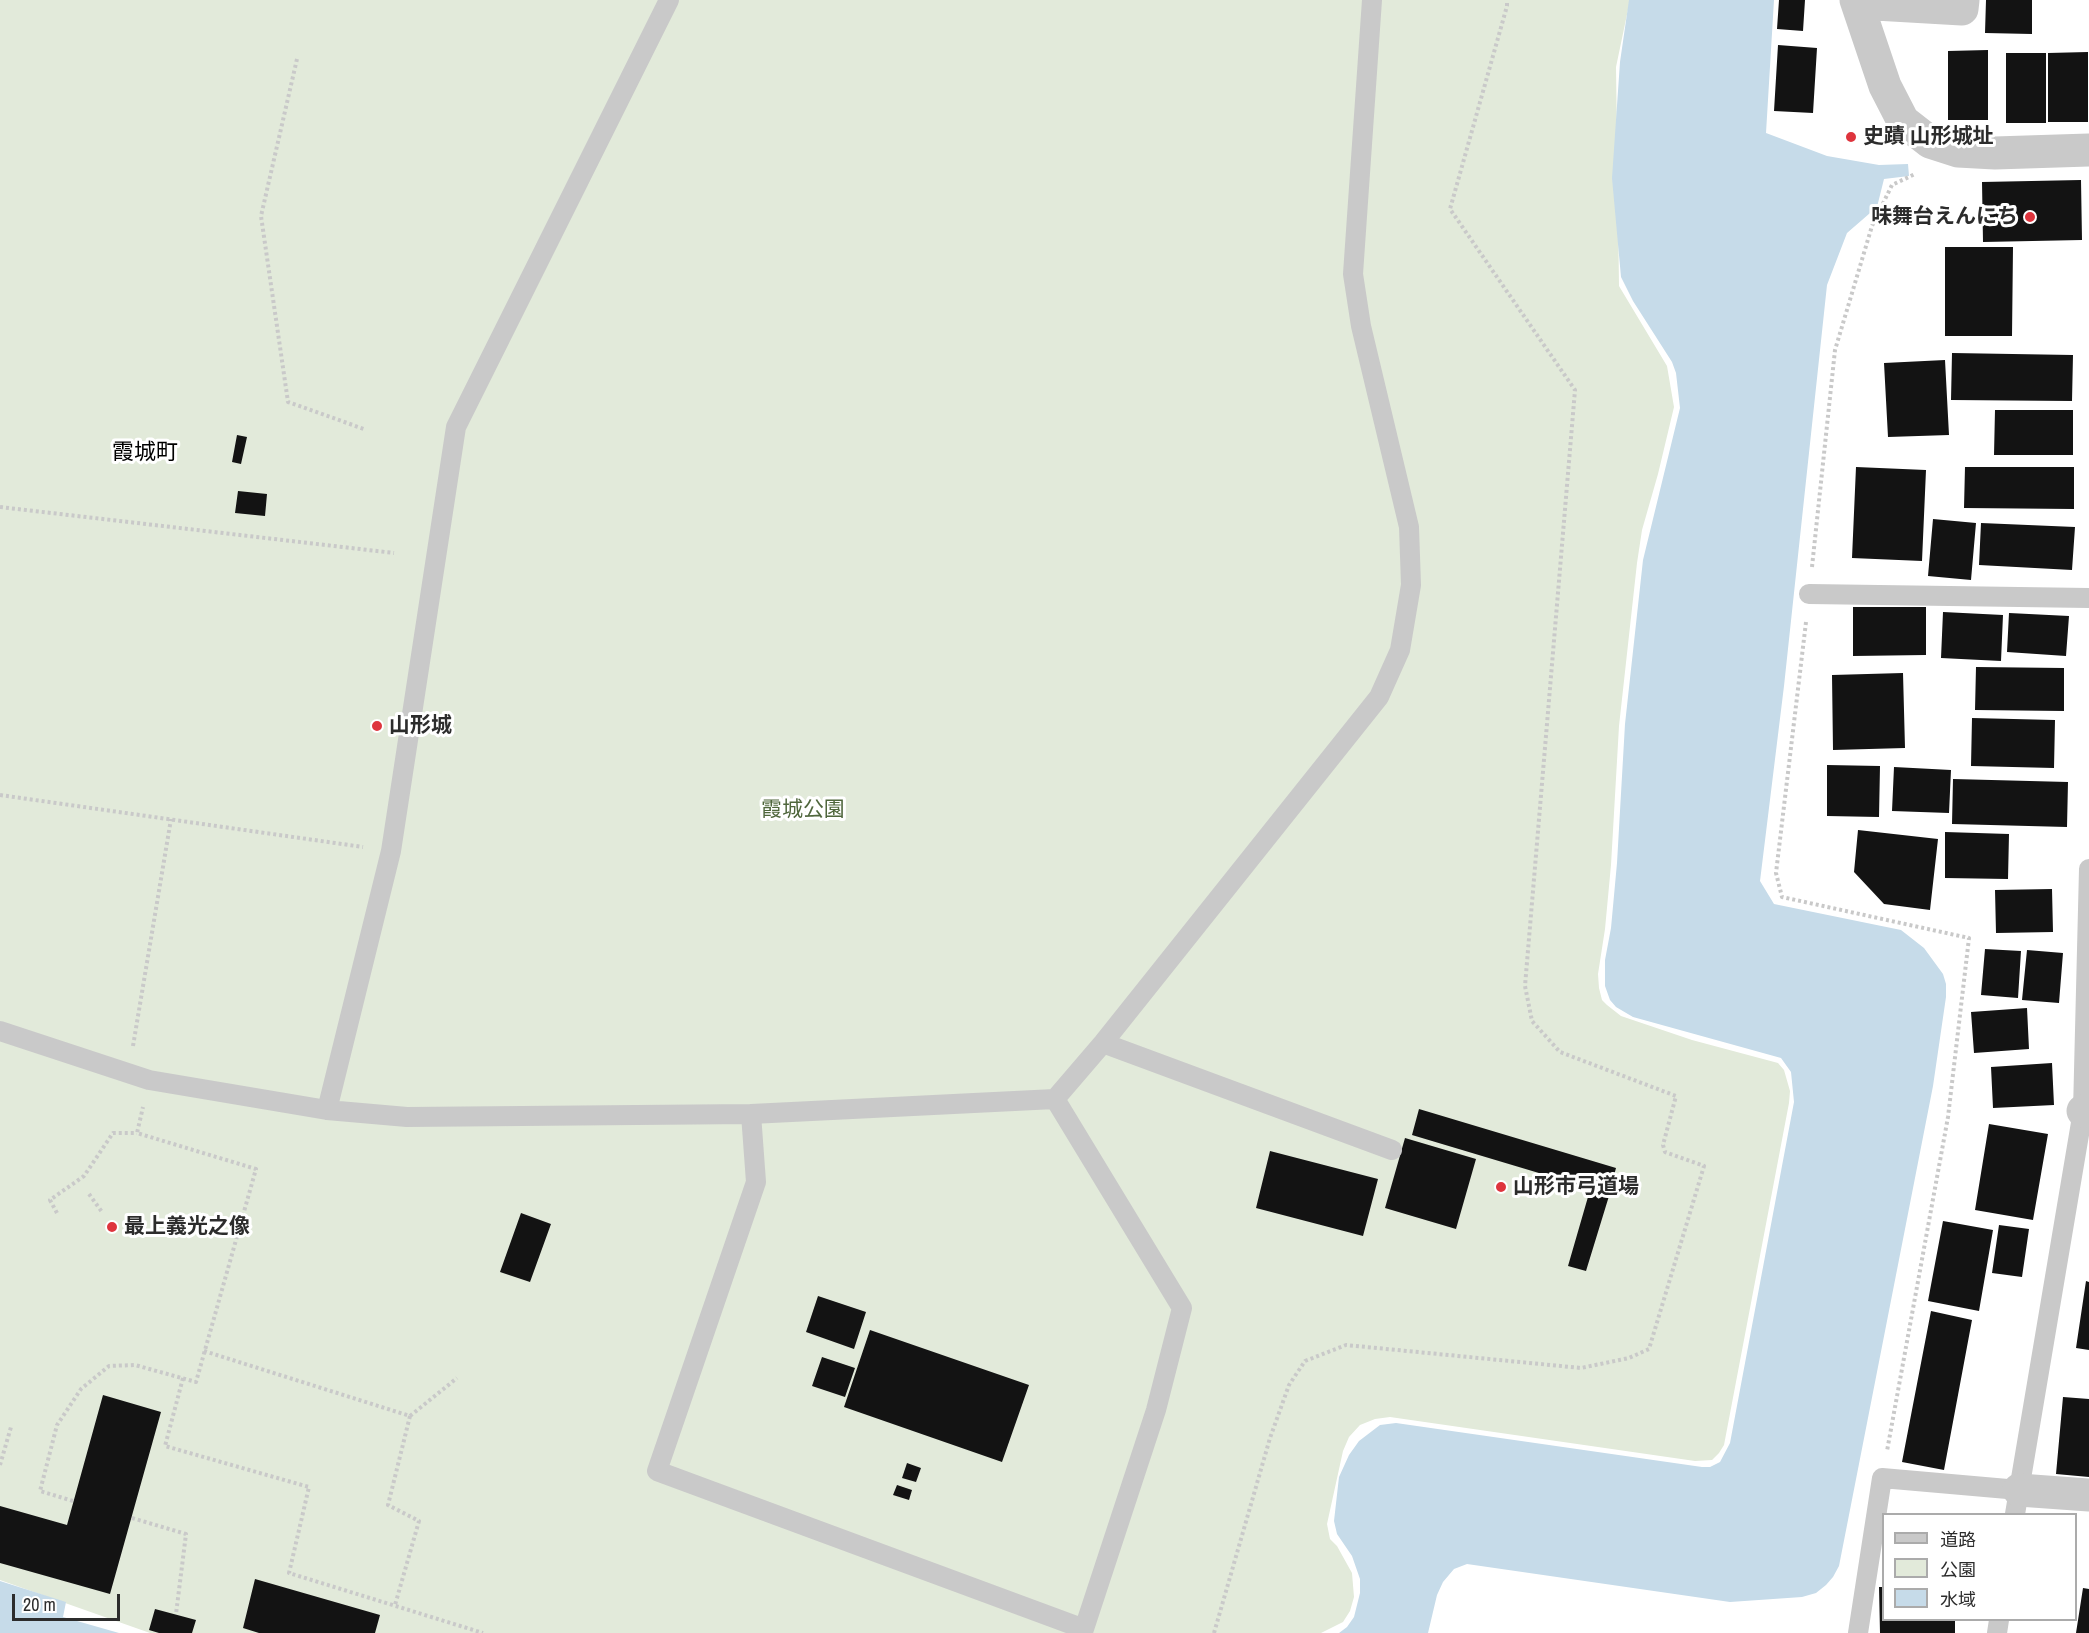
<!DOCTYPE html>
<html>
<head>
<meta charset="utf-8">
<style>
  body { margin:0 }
  #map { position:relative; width:2089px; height:1633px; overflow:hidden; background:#fff; font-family:"Archivo Narrow","Noto Sans JP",sans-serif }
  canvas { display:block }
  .legend { position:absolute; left:1882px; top:1513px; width:195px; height:108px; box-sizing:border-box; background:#fff; border:2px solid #ababab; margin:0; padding:8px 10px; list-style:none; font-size:18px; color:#2c2c2c }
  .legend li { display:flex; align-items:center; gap:12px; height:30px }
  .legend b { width:30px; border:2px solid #ababab }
  .scale { position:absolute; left:12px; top:1594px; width:108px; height:27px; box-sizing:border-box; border:3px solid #2c2c2c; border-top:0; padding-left:8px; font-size:18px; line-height:21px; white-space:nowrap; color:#2c2c2c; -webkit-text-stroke:4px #fff; paint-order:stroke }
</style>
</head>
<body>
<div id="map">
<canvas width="2089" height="1633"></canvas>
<ul class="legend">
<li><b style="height:8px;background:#c9c9c9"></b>道路</li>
<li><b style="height:16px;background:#e2eada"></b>公園</li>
<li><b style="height:16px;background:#c6dbe9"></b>水域</li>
</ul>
<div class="scale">20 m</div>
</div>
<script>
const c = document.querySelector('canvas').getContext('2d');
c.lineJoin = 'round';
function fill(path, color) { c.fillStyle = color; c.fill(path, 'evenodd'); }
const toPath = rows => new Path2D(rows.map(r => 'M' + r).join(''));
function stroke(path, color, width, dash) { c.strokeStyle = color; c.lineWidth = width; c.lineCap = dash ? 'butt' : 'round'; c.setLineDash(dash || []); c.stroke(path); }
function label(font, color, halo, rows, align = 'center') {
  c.font = font + ' "Archivo Narrow","Noto Sans JP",sans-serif'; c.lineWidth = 6; c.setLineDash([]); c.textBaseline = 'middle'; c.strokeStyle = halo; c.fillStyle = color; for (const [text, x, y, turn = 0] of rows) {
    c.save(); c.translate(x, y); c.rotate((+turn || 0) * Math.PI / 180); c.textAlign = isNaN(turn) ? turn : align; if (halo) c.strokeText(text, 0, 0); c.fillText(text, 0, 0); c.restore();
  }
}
fill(toPath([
  [0,0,1630,0,1616,67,1619,286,1667,366,1674,407,1658,474,1642,530,1637,563,1619,726,1611,865,1605,929,1598,974,1599,988,1602,1000,1607,1005,1621,1016,1692,1040,1778,1063,1784,1070,1790,1091,1789,1103,1724,1445,1719,1453,1712,1460,1695,1461,1390,1417,1375,1419,1360,1425,1349,1437,1343,1451,1327,1524,1330,1539,1337,1546,1352,1573,1354,1597,1350,1611,1343,1622,1321,1633,150,1633,0,1580]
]), '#e2eada');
fill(toPath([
  [1629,0,1774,0,1766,133,1827,156,1879,165,1908,164,1909,176,1884,179,1877,207,1847,233,1827,285,1784,686,1760,881,1774,904,1901,930,1924,948,1943,974,1946,984,1946,997,1933,1086,1839,1566,1833,1577,1826,1585,1816,1593,1802,1597,1730,1602,1467,1564,1454,1569,1443,1582,1437,1595,1428,1633,1339,1633,1347,1627,1354,1617,1360,1593,1360,1579,1352,1556,1337,1534,1334,1521,1339,1477,1349,1455,1359,1441,1380,1425,1396,1423,1702,1467,1710,1467,1720,1462,1730,1443,1794,1102,1791,1072,1781,1058,1633,1017,1616,1007,1610,1000,1605,986,1605,960,1611,928,1617,863,1625,724,1643,560,1680,408,1676,373,1672,362,1633,301,1621,277,1612,178,1620,62],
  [0,1581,66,1602,63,1617,119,1633,0,1633]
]), '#c6dbe9');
fill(toPath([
  [1779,0,1805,0,1803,31,1777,29],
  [1986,0,2032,0,2032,34,1985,33],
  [1778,45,1817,48,1813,113,1774,111],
  [1988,50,1988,120,1948,120,1948,51],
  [2088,52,2088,122,2048,122,2048,53],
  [2006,53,2046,53,2046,123,2006,123],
  [2081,180,2082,240,1983,242,1982,182],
  [1945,247,2013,247,2012,336,1945,336],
  [1952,353,2073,355,2072,401,1951,400],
  [1945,360,1949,435,1888,437,1884,363],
  [1995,410,2073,410,2073,455,1994,455],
  [237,435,247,437,241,464,232,462],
  [1856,467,1926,470,1922,561,1852,558],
  [1965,467,2074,467,2074,509,1964,508],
  [238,491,267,494,265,516,235,513],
  [1933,519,1976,523,1971,580,1928,576],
  [1981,523,2075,527,2072,570,1979,565],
  [1853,607,1926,607,1926,655,1853,656],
  [1943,612,2003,615,2001,661,1941,658],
  [2009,613,2069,616,2066,656,2007,652],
  [1976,667,2064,668,2064,711,1975,710],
  [1903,673,1905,748,1833,750,1832,675],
  [1972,718,2055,720,2054,768,1971,766],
  [1827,765,1880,766,1879,817,1827,816],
  [1894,767,1951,770,1949,813,1892,811],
  [1953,779,2068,782,2067,827,1952,824],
  [1858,830,1938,839,1930,910,1884,904,1854,872],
  [1945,832,2009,834,2008,879,1945,878],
  [2052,889,2053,932,1996,933,1995,890],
  [1985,949,2021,951,2018,998,1981,995],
  [2027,950,2063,953,2059,1003,2022,1000],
  [2027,1008,2029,1049,1974,1053,1971,1012],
  [2052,1063,2054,1105,1993,1108,1991,1067],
  [1419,1109,1616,1168,1609,1194,1412,1135],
  [1989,1124,2048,1134,2033,1220,1975,1210],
  [1405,1138,1476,1159,1456,1229,1385,1208],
  [1270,1151,1378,1179,1363,1236,1256,1208],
  [1590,1190,1609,1196,1586,1271,1568,1266],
  [521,1213,551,1224,530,1282,500,1272],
  [1943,1221,1993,1230,1979,1311,1928,1301],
  [1999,1225,2029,1229,2022,1277,1992,1273],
  [2086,1281,2089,1282,2089,1350,2076,1348],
  [818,1296,866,1312,854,1349,806,1332],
  [1931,1311,1972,1320,1944,1470,1902,1462],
  [870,1330,1029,1385,1002,1462,844,1407],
  [822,1357,855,1368,845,1397,812,1386],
  [103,1395,161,1412,110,1594,0,1563,0,1506,67,1525],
  [2063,1397,2089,1399,2089,1477,2056,1474],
  [907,1463,921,1468,916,1482,902,1478],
  [897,1485,912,1490,909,1500,893,1495],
  [255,1579,380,1615,375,1633,259,1633,243,1628],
  [1879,1587,1884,1587,1884,1620,1955,1620,1955,1633,1880,1633],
  [2083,1588,2089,1589,2089,1633,2076,1633],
  [155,1609,196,1620,192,1633,159,1633,149,1630]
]), '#131313');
stroke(toPath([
  [297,59,261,216,288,402,364,429],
  [0,507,394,553],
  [1812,567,1835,350,1872,226,1892,185,1915,174],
  [1806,622,1776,873,1782,897,1969,938,1948,1117,1887,1451],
  [0,795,363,847],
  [133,1046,171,819],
  [89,1194,102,1212],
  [57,1213,50,1200,84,1176,113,1133,137,1133],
  [204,1351,410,1416,388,1505,419,1521,395,1605],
  [183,1378,165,1446,309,1487,289,1573,483,1633],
  [410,1416,457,1378],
  [0,1465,11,1427],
  [73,1501,40,1491,57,1425,81,1389,109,1366,135,1365,196,1382,256,1169,137,1133,143,1107],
  [132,1518,186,1534,176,1614],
  [1214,1633,1270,1438,1289,1385,1305,1361,1346,1345,1581,1368,1629,1358,1649,1349,1704,1166,1665,1152,1663,1145,1676,1096,1560,1052,1532,1021,1525,986,1575,390,1450,209,1507,6,1507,0]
]), '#c9c9c9', 4, [3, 3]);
stroke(toPath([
  [669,0,456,427,391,851,327,1110,407,1117,751,1114,1055,1099,1103,1043,1379,697,1400,650,1411,585,1409,527,1361,326,1353,274,1372,0],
  [1809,594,2089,598],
  [0,1031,149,1080,327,1110],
  [1103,1043,1392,1150],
  [751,1114,756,1182,657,1471,1084,1629,1156,1410,1182,1308,1055,1099],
  [2015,1514,2083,1111,2089,869],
  [1858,1633,1882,1478,2019,1490],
  [1997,1633,1999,1620]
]), '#c9c9c9', 20);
stroke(toPath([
  [1856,0,1885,86,1903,121,1930,142,1958,151,1995,153,2089,150],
  [1858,3,1962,9,1963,0],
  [2083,1111,2089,1111],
  [2019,1490,2089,1495]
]), '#c9c9c9', 33);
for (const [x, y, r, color] of [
  [1851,137,6,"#de343d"],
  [2030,217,6,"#de343d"],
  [377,726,6,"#de343d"],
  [1501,1187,6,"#de343d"],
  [112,1227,6,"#de343d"]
]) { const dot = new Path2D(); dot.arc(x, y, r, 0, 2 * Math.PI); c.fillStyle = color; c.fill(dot); stroke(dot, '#fff', 2); }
label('bold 21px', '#2c2c2c', '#fff', [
  ["史蹟 山形城址",1863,137],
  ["味舞台えんにち",2018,217,"right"],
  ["山形城",389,726],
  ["山形市弓道場",1513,1187],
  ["最上義光之像",124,1227]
], 'left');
label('21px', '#4f663c', '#fff', [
  ["霞城公園",803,810]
]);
label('22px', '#000', '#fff', [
  ["霞城町",145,453]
]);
</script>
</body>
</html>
